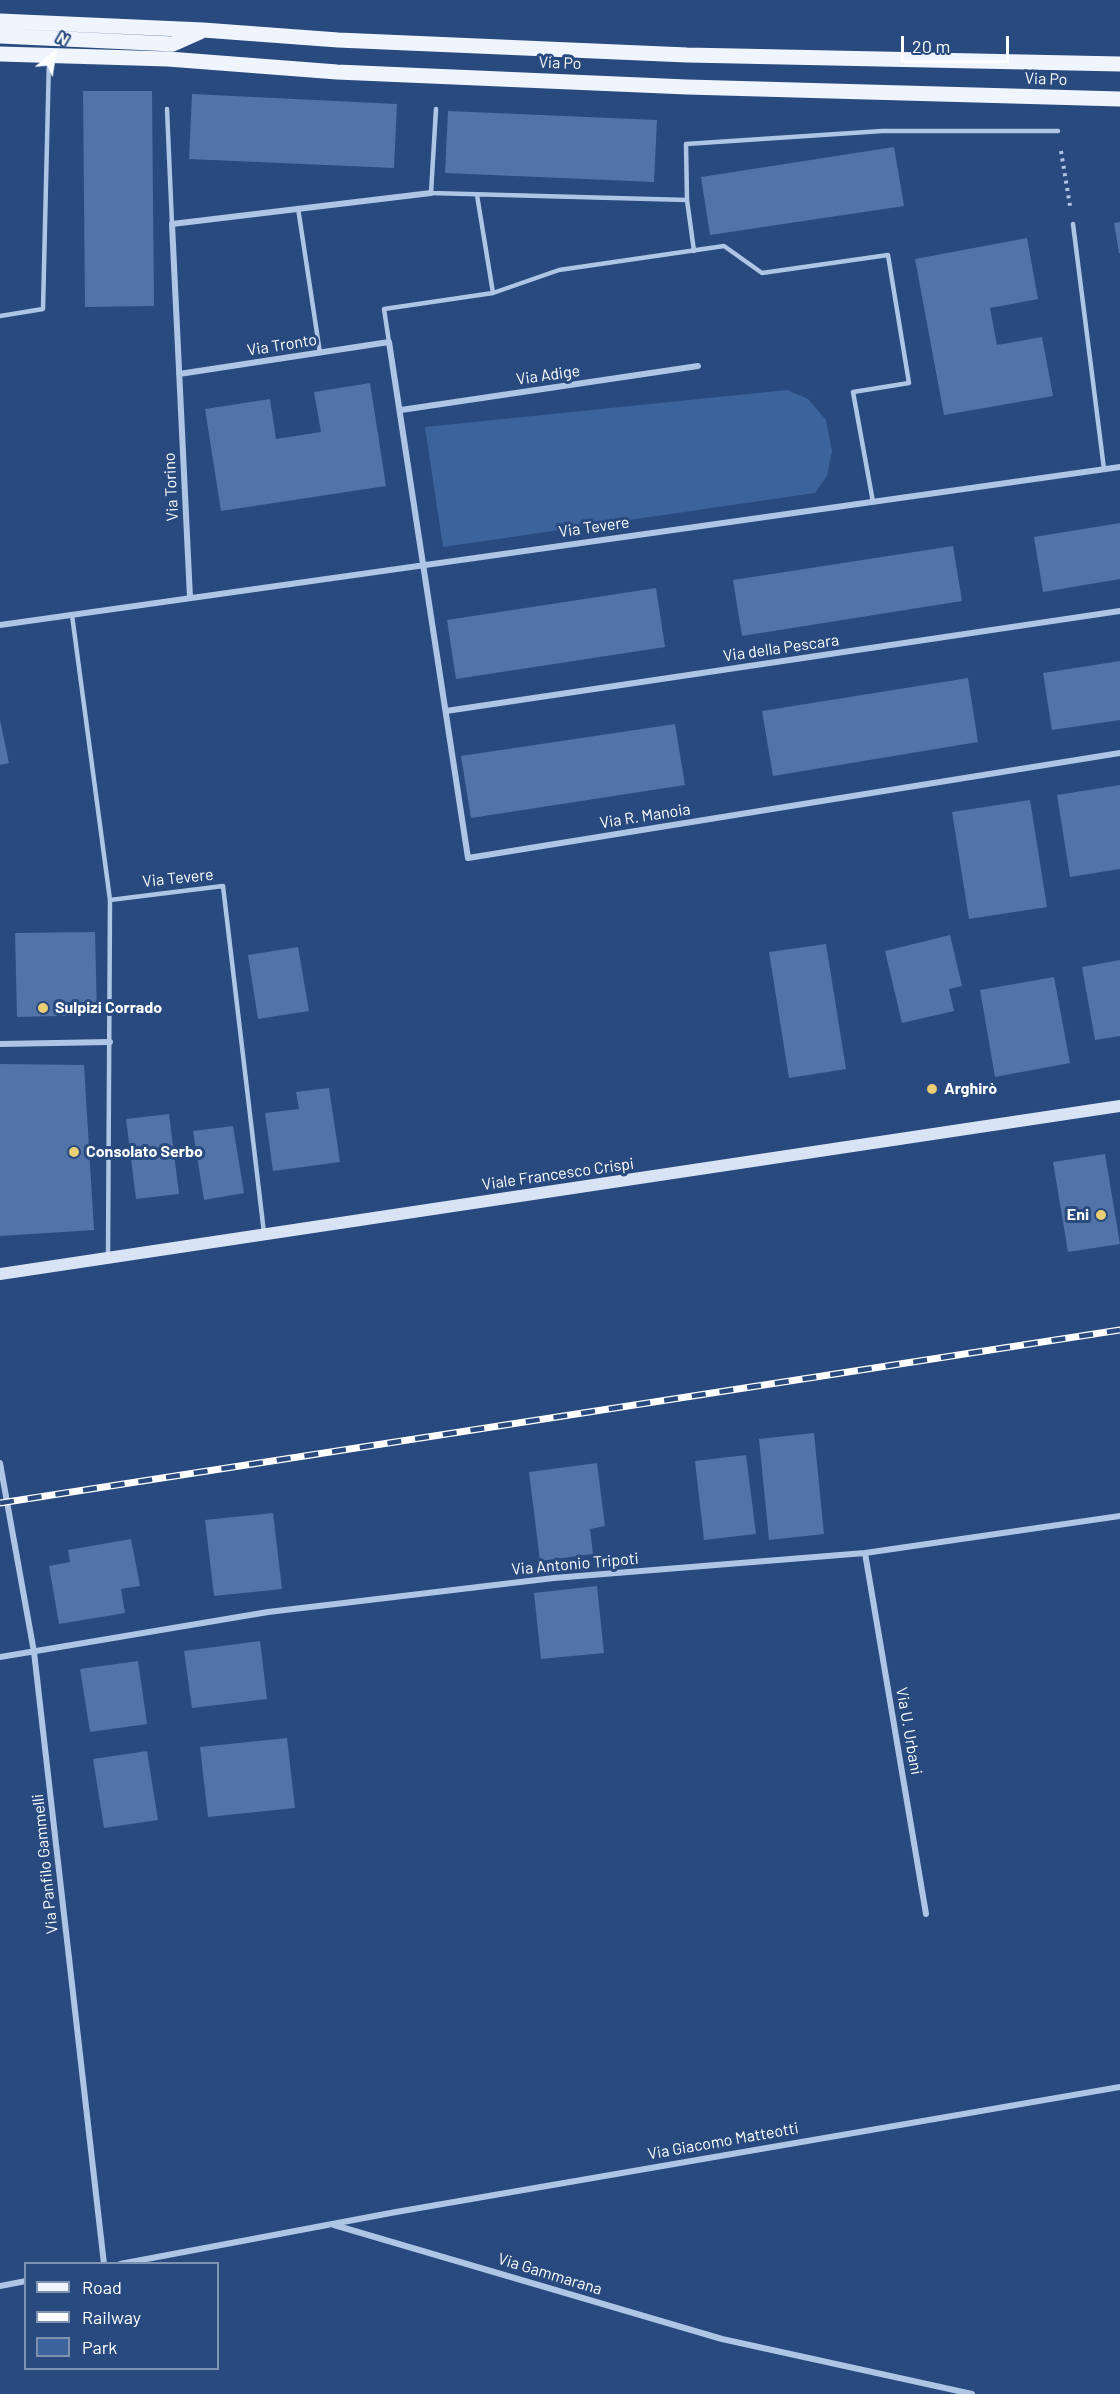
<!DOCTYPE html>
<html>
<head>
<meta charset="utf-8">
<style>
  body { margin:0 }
  #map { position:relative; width:1120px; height:2394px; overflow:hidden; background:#284a7f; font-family:Barlow,sans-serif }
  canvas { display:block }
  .legend { position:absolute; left:24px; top:2262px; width:195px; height:108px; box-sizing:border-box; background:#284a7f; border:2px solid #7e92b2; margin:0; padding:8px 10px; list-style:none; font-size:18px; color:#fff }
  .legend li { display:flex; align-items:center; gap:12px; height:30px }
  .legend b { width:30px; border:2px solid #7e92b2 }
  .north { position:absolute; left:24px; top:24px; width:60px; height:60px; -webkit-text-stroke:4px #284a7f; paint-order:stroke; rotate:30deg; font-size:16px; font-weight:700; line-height:24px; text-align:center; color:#fff }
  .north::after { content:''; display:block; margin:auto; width:21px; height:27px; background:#fff; clip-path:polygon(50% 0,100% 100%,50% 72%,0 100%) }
  .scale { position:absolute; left:901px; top:36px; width:108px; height:27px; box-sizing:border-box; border:3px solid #fff; border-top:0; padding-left:8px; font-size:18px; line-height:21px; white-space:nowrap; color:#fff; -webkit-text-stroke:4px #284a7f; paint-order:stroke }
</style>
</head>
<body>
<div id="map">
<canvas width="1120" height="2394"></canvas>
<ul class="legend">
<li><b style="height:8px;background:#eff4fd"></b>Road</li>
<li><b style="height:8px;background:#fff"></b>Railway</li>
<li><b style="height:16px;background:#3d639c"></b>Park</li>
</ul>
<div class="north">N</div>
<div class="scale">20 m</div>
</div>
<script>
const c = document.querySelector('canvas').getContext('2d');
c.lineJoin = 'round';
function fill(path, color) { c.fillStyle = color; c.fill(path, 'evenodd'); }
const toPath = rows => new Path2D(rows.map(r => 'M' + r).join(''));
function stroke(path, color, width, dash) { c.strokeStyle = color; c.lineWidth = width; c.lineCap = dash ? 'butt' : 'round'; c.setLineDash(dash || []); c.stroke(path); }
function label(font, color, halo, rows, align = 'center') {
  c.font = font + ' Barlow,sans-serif'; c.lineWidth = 6; c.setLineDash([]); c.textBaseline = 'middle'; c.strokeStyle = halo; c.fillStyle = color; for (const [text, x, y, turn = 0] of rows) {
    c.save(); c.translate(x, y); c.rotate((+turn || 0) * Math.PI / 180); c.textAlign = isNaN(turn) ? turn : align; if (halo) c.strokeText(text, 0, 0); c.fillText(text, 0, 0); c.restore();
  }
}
fill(toPath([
  [787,390,808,399,826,420,832,451,827,476,815,493,443,547,425,427]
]), '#3d639c');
fill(toPath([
  [83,91,152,91,154,306,85,307],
  [192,94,397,104,394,168,189,159],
  [448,111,657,120,654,182,445,173],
  [894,147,904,206,710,235,701,177],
  [1120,222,1120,253,1119,253,1114,223],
  [1027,238,1038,299,990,308,997,345,1042,337,1053,396,944,415,915,259],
  [370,383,386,486,221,511,205,409,270,399,276,439,321,432,314,392],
  [1120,523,1120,579,1043,592,1034,537],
  [953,546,962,601,742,636,733,580],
  [656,588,665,647,456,679,447,620],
  [1120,661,1120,720,1052,730,1043,673],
  [968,678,978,742,773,776,762,711],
  [0,720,9,763,0,765],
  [675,724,685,785,471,818,461,756],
  [1120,785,1120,869,1070,877,1057,795],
  [1030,800,1047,907,969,919,952,812],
  [95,932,97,1015,17,1017,15,933],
  [950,935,962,986,949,989,954,1011,902,1023,885,951],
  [826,944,846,1069,789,1078,769,952],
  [298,947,309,1011,258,1019,248,955],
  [1120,960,1120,1036,1095,1040,1082,967],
  [1054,977,1070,1063,995,1077,980,990],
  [0,1064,84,1065,94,1230,0,1236],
  [329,1088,340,1162,273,1171,265,1113,299,1109,296,1092],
  [169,1114,179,1194,136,1199,126,1119],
  [233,1126,244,1193,204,1200,193,1131],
  [1105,1154,1120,1244,1068,1252,1053,1162],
  [814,1433,824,1534,769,1540,759,1439],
  [746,1455,756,1534,704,1540,695,1461],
  [597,1463,605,1526,590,1529,593,1554,540,1561,529,1472],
  [273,1513,282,1589,214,1596,205,1520],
  [131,1539,140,1586,121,1589,125,1613,59,1624,49,1566,70,1562,68,1550],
  [597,1586,604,1653,541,1659,534,1593],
  [260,1641,267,1699,192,1708,184,1651],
  [138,1661,147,1724,90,1732,80,1669],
  [287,1738,295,1808,208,1817,200,1747],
  [147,1751,158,1820,104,1828,93,1759]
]), '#5173a7');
stroke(toPath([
  [1061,151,1070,206]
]), '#afc5e5', 4, [3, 4.5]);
stroke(toPath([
  [167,109,172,224],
  [436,109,431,193,687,200],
  [477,195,493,293],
  [298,208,320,353],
  [1073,224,1104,469],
  [694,251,687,200,686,144,882,131,1058,131],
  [0,316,43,309,49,59],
  [389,342,384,309,493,293,559,270,724,246,762,273,888,255,909,383,853,392,873,502],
  [72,615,110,900,223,886,264,1233],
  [108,1258,110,900]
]), '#afc5e5', 4.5);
stroke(toPath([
  [179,374,389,342,468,858,1120,753],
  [401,410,698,366],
  [190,598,172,224,431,193],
  [0,625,1120,467],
  [446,711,1120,611],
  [0,1044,110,1042],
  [0,1463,34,1652,104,2264],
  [865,1553,926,1914],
  [0,1657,268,1612,554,1578,865,1553,1120,1516],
  [334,2225,722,2339,972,2394],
  [120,2264,396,2212,1120,2087],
  [0,2286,26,2281]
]), '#afc5e5', 6);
stroke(toPath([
  [0,1274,1120,1106]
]), '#d8e3f5', 12);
stroke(toPath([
  [0,21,203,30,338,40,687,55,1120,64],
  [0,36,173,44,200,32],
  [0,54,168,59,337,72,687,87,1120,99]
]), '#eff4fd', 15);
const rail = toPath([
  [0,1503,1120,1330]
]);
stroke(rail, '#fff', 7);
stroke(rail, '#284a7f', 4.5, [14]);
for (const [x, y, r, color] of [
  [43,1008,6,"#eccf75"],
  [932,1089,6,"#eccf75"],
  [74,1152,6,"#eccf75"],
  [1101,1215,6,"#eccf75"]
]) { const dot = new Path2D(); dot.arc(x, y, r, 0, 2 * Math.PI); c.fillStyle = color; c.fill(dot); stroke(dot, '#284a7f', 2); }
label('16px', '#fff', '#284a7f', [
  ["Via Po",560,63,2],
  ["Via Po",1046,79,2],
  ["Via Tronto",282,345,-9],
  ["Via Adige",548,375,-8],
  ["Via Torino",171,487,-93],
  ["Via Tevere",594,527,-8],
  ["Via della Pescara",781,648,-8],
  ["Via R. Manoia",645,816,-9],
  ["Via Tevere",178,878,-6],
  ["Viale Francesco Crispi",558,1174,-8],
  ["Via Antonio Tripoti",575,1564,-5],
  ["Via U. Urbani",909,1731,80],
  ["Via Panfilo Gammelli",45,1864,-96],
  ["Via Giacomo Matteotti",723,2141,-10],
  ["Via Gammarana",550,2274,17]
]);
label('bold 16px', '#fff', '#284a7f', [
  ["Sulpizi Corrado",55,1008],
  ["Arghirò",944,1089],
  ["Consolato Serbo",86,1152],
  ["Eni",1089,1215,"right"]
], 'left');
</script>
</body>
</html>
